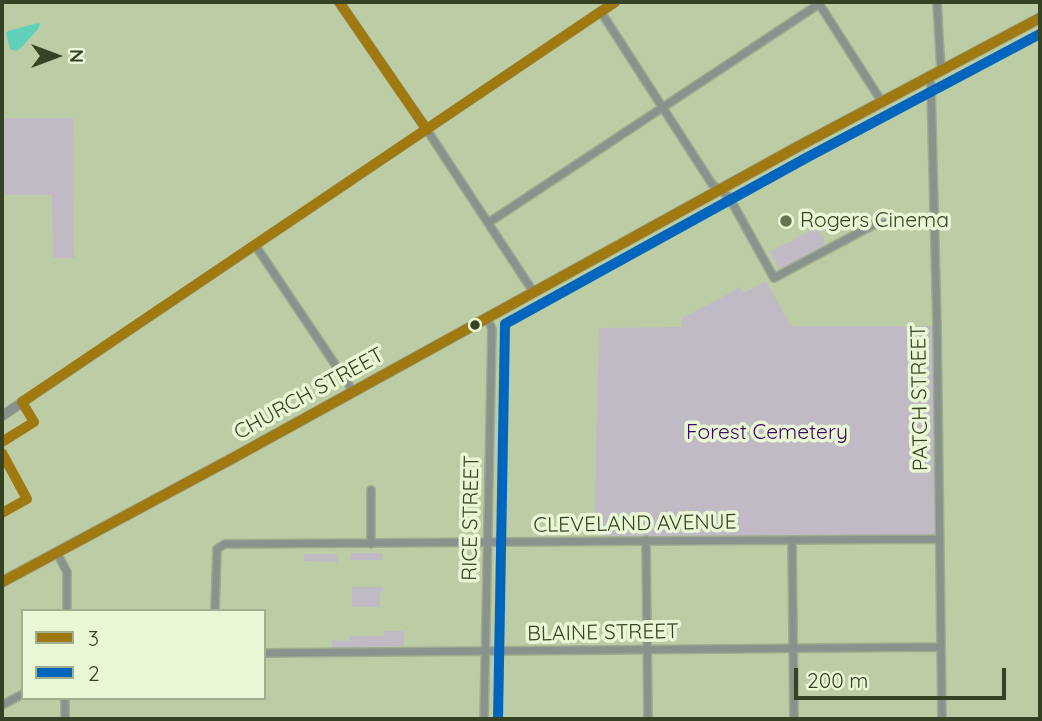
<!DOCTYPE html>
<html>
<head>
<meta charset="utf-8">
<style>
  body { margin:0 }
  #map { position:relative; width:1042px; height:721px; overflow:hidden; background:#bccda5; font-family:Quicksand,sans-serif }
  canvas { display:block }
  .frame { position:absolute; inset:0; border:4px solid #364224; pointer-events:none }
  .legend { position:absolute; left:21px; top:609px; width:245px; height:91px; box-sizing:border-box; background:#e8f8d4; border:2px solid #a1af8e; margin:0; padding:9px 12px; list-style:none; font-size:21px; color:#364224 }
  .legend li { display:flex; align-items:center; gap:14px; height:35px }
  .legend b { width:35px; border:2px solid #a1af8e }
  .north { position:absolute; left:21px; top:21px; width:70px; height:70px; -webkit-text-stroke:5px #e8f8d4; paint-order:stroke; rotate:90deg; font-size:19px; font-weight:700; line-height:28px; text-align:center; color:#364224 }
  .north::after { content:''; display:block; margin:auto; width:24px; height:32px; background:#364224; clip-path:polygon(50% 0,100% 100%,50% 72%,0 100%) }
  .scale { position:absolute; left:794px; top:668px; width:212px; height:32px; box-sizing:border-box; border:4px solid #364224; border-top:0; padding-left:9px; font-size:21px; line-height:24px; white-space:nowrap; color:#364224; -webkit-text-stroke:5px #e8f8d4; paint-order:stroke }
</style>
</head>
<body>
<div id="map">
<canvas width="1042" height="721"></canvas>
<div class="frame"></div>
<ul class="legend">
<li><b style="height:9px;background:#a07910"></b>3</li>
<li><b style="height:9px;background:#0065bd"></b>2</li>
</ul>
<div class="north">N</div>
<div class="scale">200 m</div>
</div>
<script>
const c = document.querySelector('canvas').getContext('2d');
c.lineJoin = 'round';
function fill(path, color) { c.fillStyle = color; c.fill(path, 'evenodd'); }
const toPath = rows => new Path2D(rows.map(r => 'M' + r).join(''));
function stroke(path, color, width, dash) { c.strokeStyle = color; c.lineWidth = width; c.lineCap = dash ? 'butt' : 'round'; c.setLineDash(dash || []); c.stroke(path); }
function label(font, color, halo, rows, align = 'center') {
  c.font = font + ' Quicksand,sans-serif'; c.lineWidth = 7; c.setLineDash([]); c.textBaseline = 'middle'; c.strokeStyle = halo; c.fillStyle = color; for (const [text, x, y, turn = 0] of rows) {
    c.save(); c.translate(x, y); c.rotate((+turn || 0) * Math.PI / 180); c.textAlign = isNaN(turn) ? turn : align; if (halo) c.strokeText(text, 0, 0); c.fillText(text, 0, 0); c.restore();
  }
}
fill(toPath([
  [2,118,73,118,74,258,53,258,52,195,2,195],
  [817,227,826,244,780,270,770,252],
  [766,281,791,326,937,326,939,539,646,540,594,534,599,328,682,327,682,318,741,287,744,293],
  [351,553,382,553,382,560,350,560],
  [304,554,336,554,338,562,304,561],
  [352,587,383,587,383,591,380,592,380,607,352,607],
  [384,631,404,631,404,646,332,648,332,640,350,641,350,636,384,636]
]), '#c0bac5');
fill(toPath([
  [38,23,40,24,38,29,22,47,17,51,10,49,6,33,8,31]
]), '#61d0bb');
const minor = toPath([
  [818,2,882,102],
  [937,2,941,71],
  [601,12,712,184,729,197,774,278,875,224,934,221],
  [929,77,931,86,937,326,942,719],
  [427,130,534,293],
  [488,223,819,4],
  [255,245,353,391],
  [371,490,371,544],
  [646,540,648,719],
  [792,540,794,719],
  [57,553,67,572,67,611],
  [215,611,217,549,225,544,939,539],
  [264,653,941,647],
  [2,705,23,694],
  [65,719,65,698],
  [484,719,492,329,487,318]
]);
const tertiary = toPath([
  [339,2,427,130],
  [2,416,615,2]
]);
const secondary = toPath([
  [2,582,233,458,799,146,1040,18]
]);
stroke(minor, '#9eab8c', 10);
stroke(tertiary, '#9eab8c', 11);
stroke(secondary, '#9eab8c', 12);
stroke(minor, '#88938e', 7);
stroke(tertiary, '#88938e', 9);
stroke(secondary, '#859288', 10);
stroke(toPath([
  [339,2,427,130],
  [2,442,34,422,22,402,615,2],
  [2,453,27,499,2,513],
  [2,582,233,458,799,146,1040,18]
]), '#a07910', 10);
stroke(toPath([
  [498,719,505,324,806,158,1040,34]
]), '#0065bd', 10);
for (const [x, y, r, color] of [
  [786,221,7,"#657351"],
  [475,325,6,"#364224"]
]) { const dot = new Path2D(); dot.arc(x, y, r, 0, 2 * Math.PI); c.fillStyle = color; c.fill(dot); stroke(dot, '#e8f8d4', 2.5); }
label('21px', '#364224', '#e8f8d4', [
  ["Rogers Cinema",800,221]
], 'left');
label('21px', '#364224', '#e8f8d4', [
  ["CHURCH STREET",309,394,-29],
  ["PATCH STREET",920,398,-91],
  ["RICE STREET",471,518,-89],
  ["CLEVELAND AVENUE",635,524,-1],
  ["BLAINE STREET",603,633,-1]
]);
label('21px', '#400066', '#e8f8d4', [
  ["Forest Cemetery",767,433]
]);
</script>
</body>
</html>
